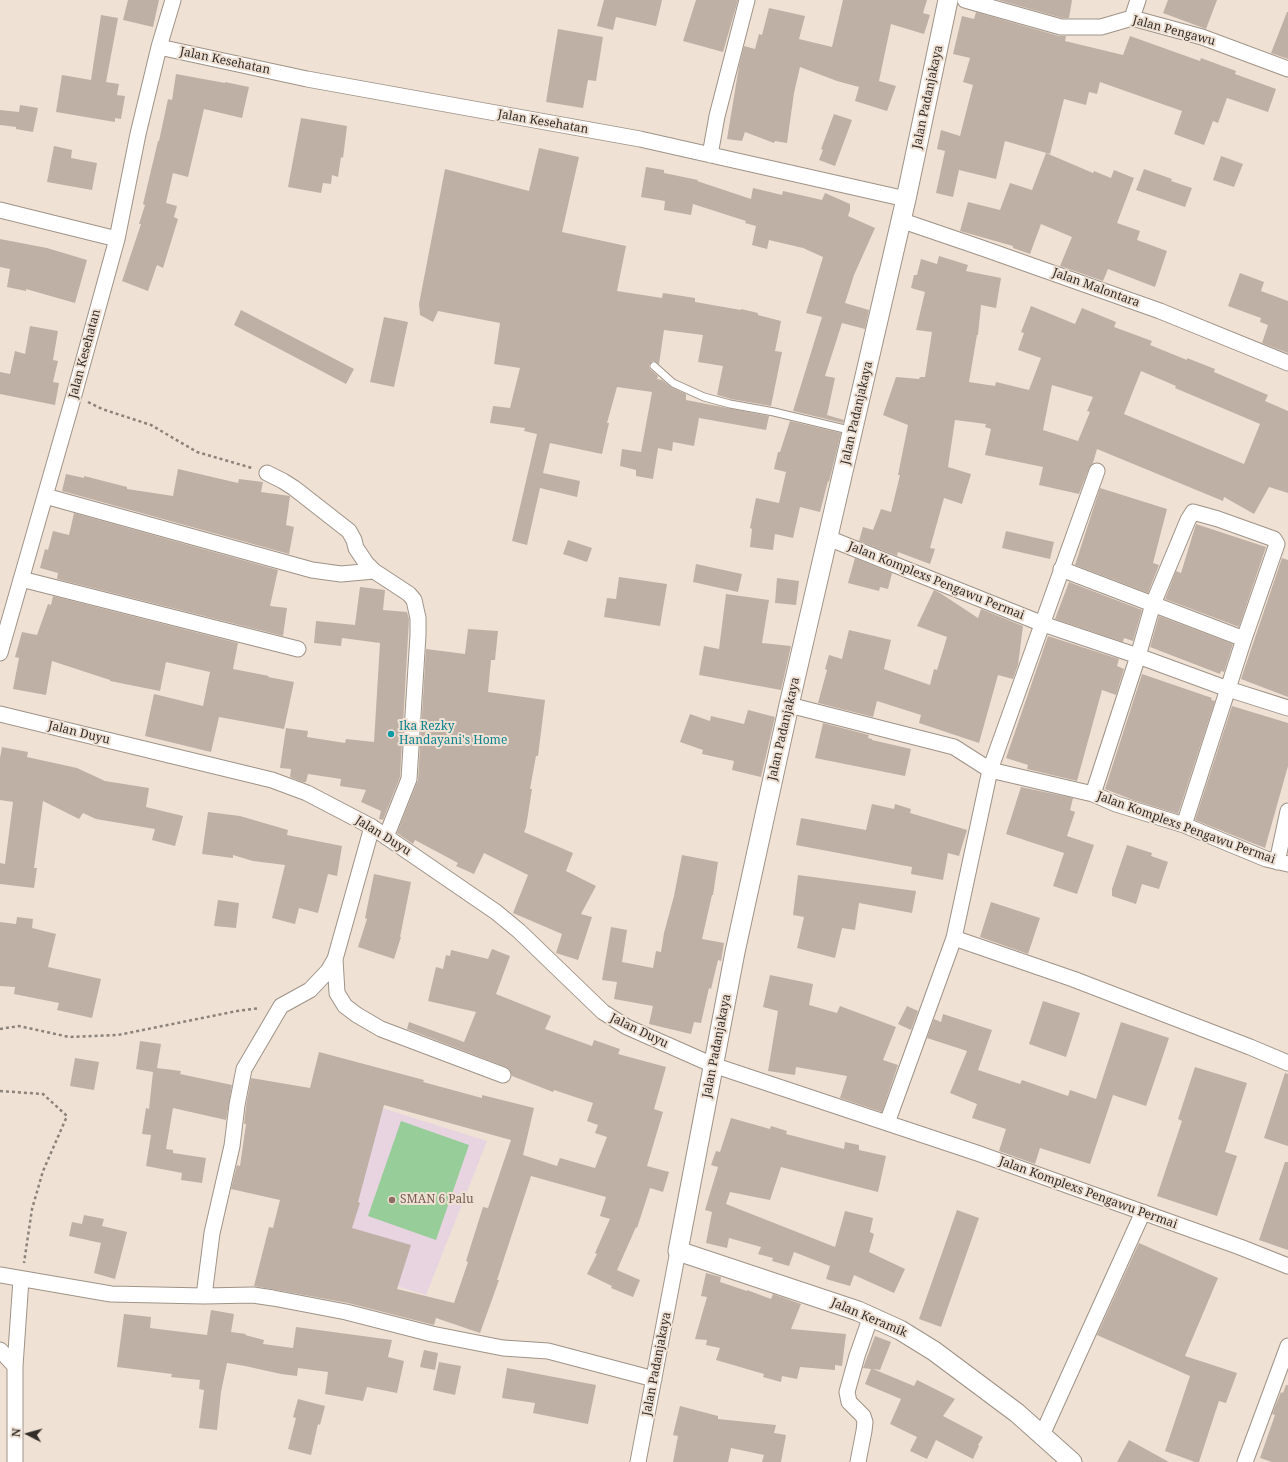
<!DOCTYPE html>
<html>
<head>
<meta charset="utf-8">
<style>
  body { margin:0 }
  #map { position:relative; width:1288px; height:1462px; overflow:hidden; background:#efe1d4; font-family:"Noto Serif",serif }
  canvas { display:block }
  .north { position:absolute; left:8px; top:1414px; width:40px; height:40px; -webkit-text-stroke:3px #efe1d4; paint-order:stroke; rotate:276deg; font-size:11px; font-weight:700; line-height:16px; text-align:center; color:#322d28 }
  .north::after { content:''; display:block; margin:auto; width:14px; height:18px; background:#322d28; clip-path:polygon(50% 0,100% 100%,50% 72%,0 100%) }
</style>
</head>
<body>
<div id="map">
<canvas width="1288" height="1462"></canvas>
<div class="north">N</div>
</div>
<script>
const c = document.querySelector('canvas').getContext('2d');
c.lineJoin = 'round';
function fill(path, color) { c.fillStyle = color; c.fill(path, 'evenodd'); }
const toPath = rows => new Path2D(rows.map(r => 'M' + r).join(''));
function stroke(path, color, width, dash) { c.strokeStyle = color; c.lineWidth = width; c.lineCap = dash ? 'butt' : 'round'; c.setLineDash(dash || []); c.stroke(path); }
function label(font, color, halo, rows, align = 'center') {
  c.font = font + ' "Noto Serif",serif'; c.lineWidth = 4; c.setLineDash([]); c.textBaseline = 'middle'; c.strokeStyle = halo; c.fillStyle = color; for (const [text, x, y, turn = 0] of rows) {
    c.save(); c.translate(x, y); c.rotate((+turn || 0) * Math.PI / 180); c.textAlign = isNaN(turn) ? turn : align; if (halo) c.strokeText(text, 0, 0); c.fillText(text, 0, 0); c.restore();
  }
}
fill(toPath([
  [347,1097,487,1141,426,1295,306,1258]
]), '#e8d3e1');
fill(toPath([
  [401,1121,469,1145,436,1240,368,1216]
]), '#96cd99');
fill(toPath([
  [128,0,159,0,153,27,123,20],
  [604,0,662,0,656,26,616,17,613,30,597,26],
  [696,0,738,0,723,52,683,41],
  [843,0,927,0,923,13,930,15,924,34,891,24,879,81,896,86,887,111,855,101,859,87,837,81,800,67,794,93,787,143,775,141,774,143,745,132,742,141,727,139,739,66,744,46,755,49,759,34,762,35,769,8,805,16,799,39,832,47],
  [998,0,1072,0,1069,18,1062,18],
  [1168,0,1217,0,1206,29,1163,13],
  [976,12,1059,36,1066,36,1065,41,1123,55,1130,36,1200,61,1201,58,1236,71,1235,74,1276,89,1268,112,1227,98,1218,123,1213,121,1204,145,1174,134,1182,111,1100,82,1097,94,1089,92,1086,105,1064,99,1050,154,1005,141,996,179,959,170,953,197,936,193,945,151,937,149,941,130,960,136,973,85,963,82,970,58,953,54,962,16,974,19],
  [1287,12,1288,12,1288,59,1271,53],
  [101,15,118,18,106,82,119,84,117,95,125,96,121,119,115,118,115,122,56,112,62,75,91,80],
  [558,29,603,37,596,81,588,80,583,108,546,102],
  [176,74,225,83,225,82,249,87,242,118,204,109,188,177,173,173,166,203,177,206,174,217,178,219,163,268,157,265,148,291,122,281,141,224,139,224,145,205,143,204,158,141,159,141,168,99,172,100],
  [20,105,38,108,33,132,16,129,16,127,0,125,0,110,19,112],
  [834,114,852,120,835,166,819,160,823,150,821,149],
  [301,118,347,126,343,158,341,157,338,177,332,175,331,184,323,183,321,193,288,187],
  [54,146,72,150,71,158,97,163,92,190,47,182],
  [539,148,579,157,562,232,626,246,617,291,662,298,663,293,695,298,695,302,741,310,741,309,758,313,758,315,781,321,775,351,782,352,771,406,731,399,717,395,723,366,698,362,703,335,664,330,659,364,653,361,649,365,650,369,658,376,657,379,662,380,671,387,686,394,686,400,769,416,766,430,699,418,694,446,673,442,672,451,658,448,653,479,636,476,636,470,620,466,622,449,641,452,652,392,617,387,607,423,609,423,602,454,550,443,543,473,580,481,577,497,540,488,527,545,512,541,537,434,524,431,525,428,490,423,493,406,510,408,520,368,494,364,500,323,438,311,433,322,420,315,419,304,445,169,529,191],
  [1046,153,1093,173,1094,171,1111,178,1114,170,1134,178,1117,223,1140,231,1137,240,1167,251,1155,287,1108,269,1103,281,1060,266,1072,237,1041,224,1030,254,1013,248,1013,246,960,231,968,202,1000,210,1010,183,1032,190],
  [1221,156,1243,164,1234,187,1213,180],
  [646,167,664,170,664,173,698,180,697,181,751,199,753,188,782,195,783,191,822,200,825,193,850,204,850,210,848,216,875,228,854,275,845,303,869,310,865,329,842,323,825,376,835,378,827,415,844,420,843,423,793,411,822,317,806,313,823,257,803,248,769,240,767,249,752,245,756,226,745,223,746,221,693,204,691,215,664,210,665,201,641,197],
  [1144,169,1172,179,1171,181,1192,188,1185,207,1136,190],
  [0,239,47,248,87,260,75,303,26,289,26,291,7,287,10,269,0,267],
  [939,256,968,265,966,271,1001,278,996,308,981,305,978,335,977,335,969,382,995,386,996,382,1029,390,1041,358,1018,350,1024,333,1021,332,1031,306,1075,324,1082,308,1116,322,1114,327,1152,341,1150,345,1187,360,1187,358,1215,369,1214,372,1268,395,1265,401,1288,411,1288,493,1269,487,1254,514,1224,497,1223,501,1097,449,1093,463,1089,468,1079,494,1039,485,1043,467,985,455,991,429,985,427,986,424,955,420,948,467,971,474,962,504,944,498,930,548,935,549,930,564,898,552,897,556,859,541,863,527,873,530,881,509,891,512,900,475,898,475,908,425,883,415,896,377,919,379,920,377,925,377,932,332,916,330,925,292,911,288,914,275,917,275,921,259,937,264],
  [1141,371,1176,386,1175,388,1260,424,1244,464,1124,414],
  [1052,385,1093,397,1087,411,1090,412,1078,441,1043,430],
  [1240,273,1264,282,1261,291,1288,301,1288,353,1262,343,1268,325,1260,322,1261,318,1228,306],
  [241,310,354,369,346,384,234,325],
  [384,317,408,322,394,387,370,382],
  [30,326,58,331,53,360,58,361,53,382,59,383,55,405,0,394,0,372,10,374,15,351,25,354],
  [790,421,841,433,829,482,828,481,820,512,800,507,793,538,775,534,773,550,750,547,752,529,750,528,756,498,779,503,786,472,774,469,778,452,780,452],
  [178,469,238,483,239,479,263,482,261,492,290,496,286,525,294,527,289,554,62,491,66,474,84,478,84,476,127,487,127,489,173,496],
  [1100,488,1167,509,1153,563,1159,565,1148,593,1075,565],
  [74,513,278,570,270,606,287,608,283,636,57,579,58,573,40,568,45,549,48,550,53,531,69,535],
  [1196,524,1266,547,1239,627,1165,599,1176,571,1181,573],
  [1006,531,1054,542,1050,559,1002,548],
  [568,540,592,548,587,562,563,554],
  [855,558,892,573,888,589,880,587,879,591,848,583],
  [1282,558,1288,560,1288,697,1241,679],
  [696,564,742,574,738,592,693,582],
  [619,577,667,584,660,626,604,617,607,598,616,599],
  [777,578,799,581,796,605,775,603],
  [1069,582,1142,610,1133,641,1124,638,1123,642,1055,619],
  [360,587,385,590,383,610,407,612,409,619,400,777,383,820,379,819,381,811,361,802,366,790,340,786,341,779,308,774,306,782,302,782,290,777,291,769,280,768,286,728,308,731,307,737,345,743,346,739,374,742,380,643,342,638,341,646,314,643,316,621,355,625],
  [934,590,940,593,978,618,981,609,1023,626,1018,665,1013,679,998,675,979,743,919,723,921,715,877,701,873,717,818,703,827,670,825,669,829,655,842,659,849,630,891,640,884,669,930,685,934,669,937,670,947,637,917,626],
  [726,594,769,600,762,643,791,646,781,690,699,675,704,646,719,649],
  [53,596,238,643,233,669,269,676,268,677,294,682,284,729,219,717,211,752,145,736,154,694,203,706,210,672,166,662,160,691,110,681,110,680,52,661,46,695,13,689,19,658,15,657,22,632,37,635,48,604,51,605],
  [1159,616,1233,644,1224,672,1221,671,1220,674,1150,647],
  [468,629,498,631,495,660,491,660,488,692,545,700,538,756,536,756,530,789,532,789,526,827,524,832,573,853,566,871,596,886,581,914,592,917,578,960,556,953,562,934,513,913,528,875,484,853,474,874,456,866,458,863,415,840,413,844,397,833,418,780,426,649,465,654],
  [1048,636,1119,659,1117,666,1124,669,1116,695,1102,690,1077,781,1027,769,1028,765,1006,758],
  [1142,674,1212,698,1211,700,1215,701,1178,814,1133,800,1105,789],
  [1232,706,1288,723,1288,766,1265,848,1195,820],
  [748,710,775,717,761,777,732,770,734,761,702,754,703,750,680,742,690,714,710,721,711,716,744,724],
  [823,723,869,735,868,738,872,739,872,740,911,749,905,776,815,758],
  [2,747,28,752,27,757,77,768,105,781,149,788,146,807,183,816,175,846,152,840,155,829,96,819,83,813,79,819,43,801,34,868,37,868,34,888,0,884,0,863,5,864,13,802,0,800,0,758],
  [1021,787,1073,798,1070,810,1075,812,1067,836,1094,845,1077,894,1053,886,1064,853,1006,834],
  [872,804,894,809,895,804,911,809,910,813,967,830,959,856,948,853,943,880,911,874,912,867,796,845,801,818,866,830],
  [208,812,240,816,288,830,287,835,342,846,337,876,328,874,318,913,299,908,295,924,272,918,285,865,253,861,233,855,233,858,202,854],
  [1127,845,1152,853,1151,856,1168,862,1159,889,1142,884,1136,904,1112,896,1112,889],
  [682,855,718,862,713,895,712,895,702,939,724,943,721,961,718,960,711,989,709,988,701,1023,694,1022,691,1034,649,1024,653,1006,614,999,617,982,602,980,611,927,627,930,622,962,653,968,656,951,661,952,664,933,674,896],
  [374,874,411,882,400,937,401,937,394,959,358,947,367,919,365,918],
  [798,875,916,891,912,913,859,903,855,930,842,928,835,958,797,948,804,917,793,915],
  [218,900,239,903,236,928,214,926],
  [991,902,1040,918,1028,954,980,937],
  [17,917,33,919,32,928,56,934,48,967,101,979,92,1018,57,1010,59,1003,14,994,15,987,0,986,0,922,16,924],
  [492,949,510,956,496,994,551,1016,545,1029,592,1046,594,1040,620,1049,618,1054,666,1067,654,1109,663,1112,647,1166,669,1172,663,1192,650,1188,637,1228,636,1227,617,1270,640,1280,633,1297,611,1288,612,1286,587,1274,597,1254,595,1253,610,1219,600,1216,606,1197,531,1176,497,1280,499,1280,480,1333,436,1318,434,1325,348,1303,254,1286,269,1227,273,1228,280,1200,231,1189,237,1165,240,1166,246,1124,244,1124,246,1106,251,1078,310,1088,319,1052,424,1080,423,1082,482,1098,482,1095,534,1108,523,1155,557,1166,560,1158,595,1168,607,1137,595,1133,598,1125,587,1121,593,1103,554,1090,553,1092,512,1076,510,1070,506,1067,407,1029,409,1022,464,1042,476,1012,428,1001,436,967,443,969,446,955,450,956,451,950,488,959],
  [384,1105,511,1140,488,1208,483,1207,466,1261,468,1262,454,1303,397,1289,411,1245,352,1228,360,1203,358,1202],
  [770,975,813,984,809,1005,837,1013,840,1006,896,1027,883,1060,898,1065,882,1112,840,1098,847,1076,796,1067,795,1075,768,1071,778,1011,763,1007],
  [1043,1001,1080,1013,1066,1057,1029,1044],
  [907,1006,918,1011,911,1030,898,1024],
  [943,1014,992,1030,978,1070,1020,1084,1022,1080,1068,1096,1070,1090,1096,1099,1121,1022,1169,1038,1146,1106,1113,1095,1090,1164,1040,1148,1035,1164,999,1151,1006,1129,972,1118,977,1104,950,1093,967,1051,927,1038,934,1019,941,1022],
  [140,1041,161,1044,157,1068,181,1071,180,1074,232,1085,226,1120,173,1108,166,1149,173,1150,173,1153,206,1158,202,1183,181,1180,182,1173,146,1166,151,1135,142,1134,146,1108,149,1109,153,1072,136,1069],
  [75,1058,99,1062,94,1090,70,1086],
  [1195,1067,1247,1083,1225,1152,1237,1156,1217,1216,1157,1196,1182,1121,1178,1119],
  [1285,1073,1288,1074,1288,1146,1264,1138],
  [731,1118,770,1129,771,1126,787,1131,786,1134,844,1149,845,1142,859,1145,859,1150,886,1156,878,1192,781,1167,770,1200,730,1192,726,1204,835,1247,845,1211,873,1218,870,1232,874,1234,869,1252,905,1269,894,1293,854,1275,850,1286,826,1279,830,1266,794,1252,789,1266,772,1261,773,1258,758,1254,761,1247,729,1238,727,1248,706,1243,712,1212,705,1210,718,1167,711,1165,716,1151,720,1152],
  [1285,1162,1288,1162,1288,1250,1259,1240],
  [957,1210,979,1218,941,1327,919,1319],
  [84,1215,104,1219,102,1226,127,1232,115,1279,94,1273,101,1243,69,1236,72,1222,82,1224],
  [1139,1243,1218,1278,1185,1356,1237,1373,1226,1403,1219,1401,1199,1462,1195,1462,1165,1451,1190,1376,1097,1335],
  [706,1273,721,1277,720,1282,747,1291,747,1290,771,1299,773,1294,801,1304,791,1329,846,1334,842,1366,835,1365,835,1370,800,1367,797,1379,782,1376,781,1382,763,1377,764,1374,716,1360,720,1348,706,1345,707,1340,695,1339,707,1297,701,1296],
  [211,1310,234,1314,231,1332,246,1334,245,1335,264,1340,263,1344,293,1348,296,1327,392,1340,388,1357,404,1361,397,1393,367,1387,363,1401,325,1394,328,1372,298,1368,297,1376,281,1374,245,1366,227,1363,221,1392,217,1430,199,1428,204,1390,199,1389,200,1380,171,1377,172,1374,117,1367,124,1314,151,1317,150,1328,207,1335],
  [875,1336,891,1342,880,1370,873,1369,914,1386,917,1380,955,1399,943,1416,983,1437,978,1445,979,1446,973,1459,936,1440,927,1459,910,1451,917,1437,890,1424,901,1399,865,1384,871,1369,863,1368],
  [424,1350,438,1353,435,1370,420,1367],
  [439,1362,461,1366,455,1395,433,1390],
  [507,1368,596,1385,588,1424,533,1413,535,1403,502,1398],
  [1286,1385,1288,1385,1288,1462,1272,1462,1260,1458,1275,1415,1272,1414,1281,1392,1283,1393],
  [298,1399,325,1406,320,1425,318,1424,311,1455,288,1449,296,1418,293,1417],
  [680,1406,718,1416,718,1419,776,1425,774,1433,786,1435,781,1462,762,1462,764,1455,731,1448,728,1462,673,1462,678,1436,673,1435],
  [1129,1440,1169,1462,1117,1462]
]), '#bfb0a5');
const service = toPath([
  [654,366,673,383,704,397,730,404,774,412,853,431]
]);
const minor = toPath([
  [965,0,1061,27,1101,27,1132,18,1202,37,1288,69],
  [1132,18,1138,0],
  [159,47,173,0],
  [710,155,717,116,747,0],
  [0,210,117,239],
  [900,220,982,248,1160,311,1288,363],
  [267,473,283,481,294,488,349,531,354,540,356,548,366,563,374,571,409,594,414,600,418,618,418,635,409,779,386,837],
  [45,496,312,570,341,574,374,571],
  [828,538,1043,624,1138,656,1228,689,1288,708],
  [1061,569,1244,639],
  [21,579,298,649],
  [0,653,74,395,117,239,138,134,159,47,307,79,640,139,906,199],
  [789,705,954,747,990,770,1093,794,1116,804,1184,825,1266,859,1288,864],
  [0,714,272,780,307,793,372,827,496,912,519,931,603,1012,627,1027,713,1065,977,1153,1240,1247,1288,1266],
  [1093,794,1138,656,1153,604,1188,520,1193,512,1218,519,1274,539,1277,544,1244,639,1184,825],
  [1277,862,1288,811],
  [954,938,1073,979,1250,1047,1288,1063],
  [335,959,337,993,345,1006,357,1015,381,1029,503,1075],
  [887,1123,954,938,990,770,1097,471],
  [0,1275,111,1294,204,1296,253,1295,273,1298,346,1312,432,1334,503,1348,548,1351,654,1379],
  [204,1296,212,1233,232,1146,237,1105,244,1069,281,1006,310,990,328,971,335,959,372,827],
  [0,1350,15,1366],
  [1042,1435,1143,1212],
  [15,1462,15,1366,21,1279],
  [638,1462,678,1251],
  [858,1462,864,1431,865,1422,863,1416,849,1402,847,1392,857,1356,871,1316],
  [1245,1462,1288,1346]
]);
const tertiary = toPath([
  [948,0,906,199,789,705,735,952,678,1251,858,1311,900,1330,934,1351,1017,1413,1072,1462]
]);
stroke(service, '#9f9387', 9);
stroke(minor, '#9f9387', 17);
stroke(tertiary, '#9f9387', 21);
stroke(toPath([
  [88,402,102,409,151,425,197,452,252,468],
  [0,1029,19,1026,69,1037,118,1035,237,1011,260,1008],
  [0,1091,43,1094,67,1116,43,1171,32,1209,24,1263]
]), '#8b8279', 2.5, [3, 3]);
stroke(service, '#fff', 7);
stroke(minor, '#fff', 15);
stroke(tertiary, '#fff', 19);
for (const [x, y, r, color] of [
  [391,734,4,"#0f9aa8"],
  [392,1200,4,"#8d6e63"]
]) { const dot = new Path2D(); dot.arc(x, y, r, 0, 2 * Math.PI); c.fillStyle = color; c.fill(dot); stroke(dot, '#efe1d4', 1.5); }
label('12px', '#322d28', '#efe1d4', [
  ["Jalan Pengawu",1174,31,15],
  ["Jalan Kesehatan",225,61,12],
  ["Jalan Padanjakaya",928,97,-78],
  ["Jalan Kesehatan",543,122,10],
  ["Jalan Malontara",1096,288,20],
  ["Jalan Kesehatan",85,354,-75],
  ["Jalan Padanjakaya",857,413,-77],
  ["Jalan Komplexs Pengawu Permai",936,581,22],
  ["Jalan Padanjakaya",784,729,-77],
  ["Jalan Duyu",79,733,14],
  ["Jalan Komplexs Pengawu Permai",1186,828,20],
  ["Jalan Duyu",383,836,32],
  ["Jalan Duyu",639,1031,26],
  ["Jalan Padanjakaya",717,1046,-79],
  ["Jalan Komplexs Pengawu Permai",1088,1193,20],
  ["Jalan Keramik",869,1318,23],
  ["Jalan Padanjakaya",657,1364,-79]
]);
label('12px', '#0d838f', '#efe1d4', [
  ["Ika Rezky",399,727],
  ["Handayani's Home",399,741]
], 'left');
label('12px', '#785e54', '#efe1d4', [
  ["SMAN 6 Palu",400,1200]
], 'left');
</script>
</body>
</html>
